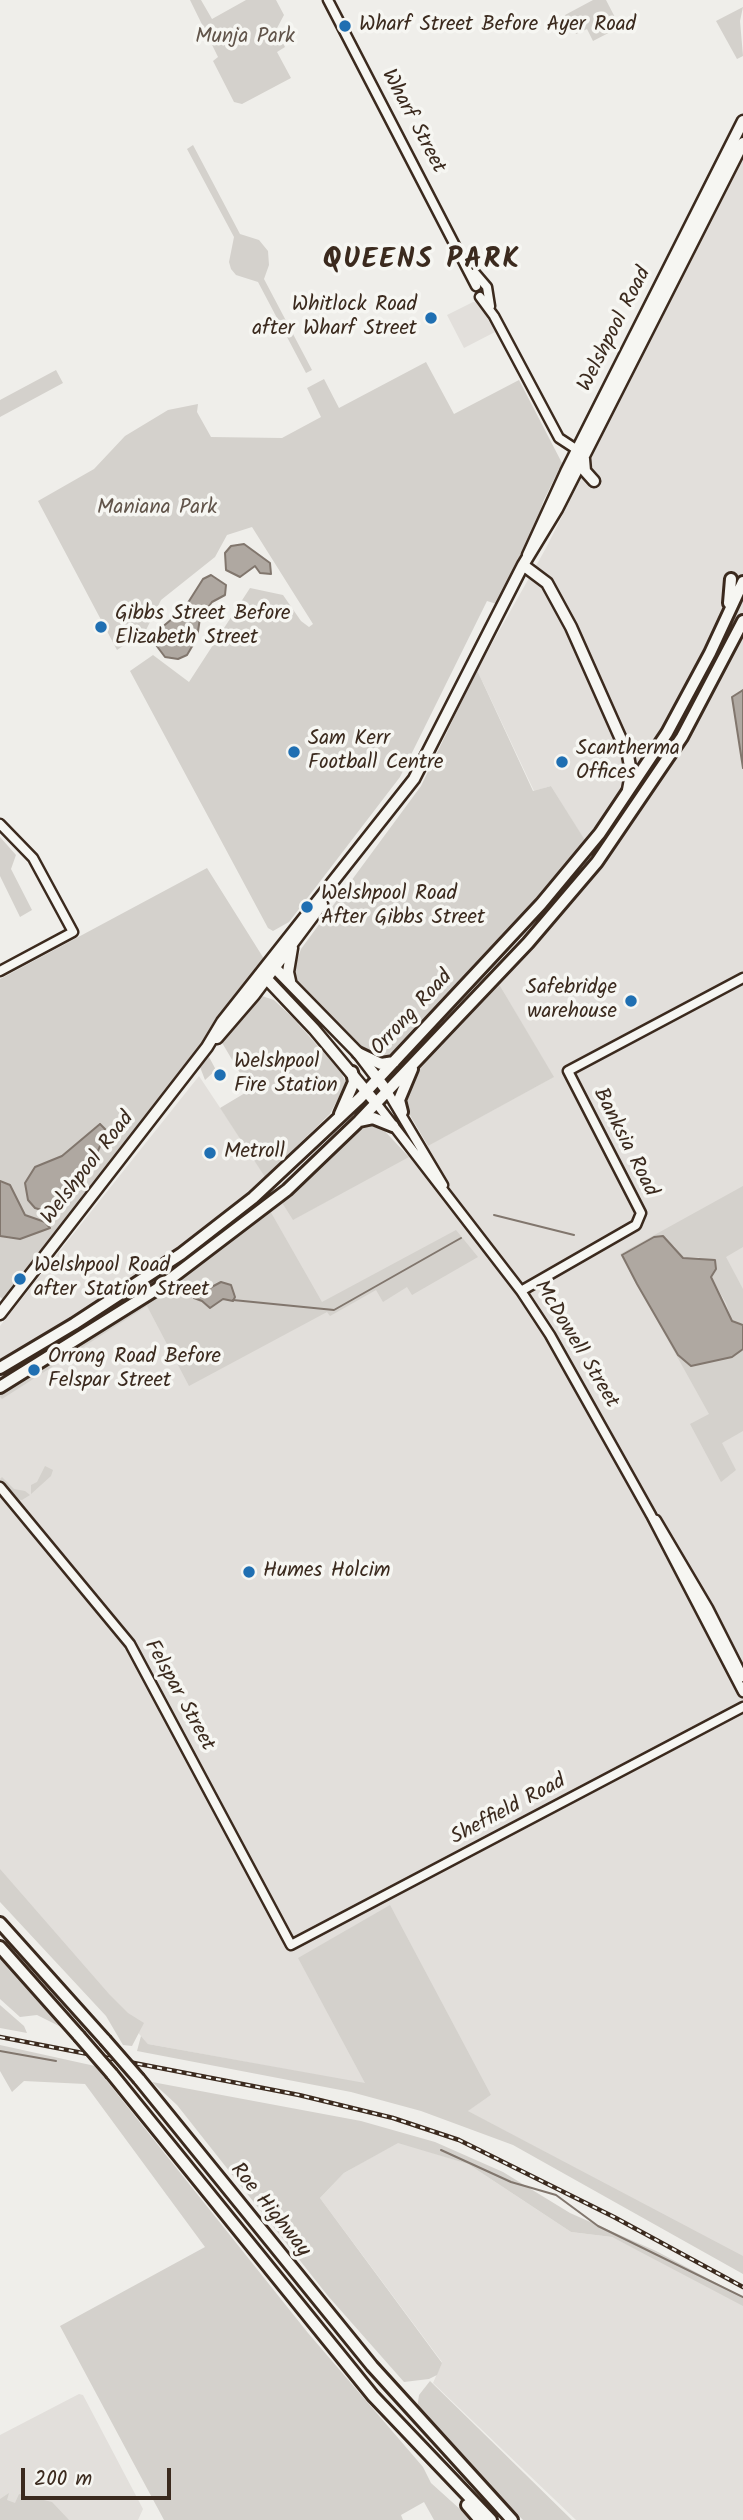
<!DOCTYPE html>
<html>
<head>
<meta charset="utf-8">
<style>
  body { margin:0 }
  #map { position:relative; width:743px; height:2520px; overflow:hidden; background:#efeeea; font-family:Kalam,sans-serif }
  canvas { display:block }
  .scale { position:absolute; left:21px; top:2468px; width:150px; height:32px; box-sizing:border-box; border:4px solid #3b2a1e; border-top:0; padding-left:9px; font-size:21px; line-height:24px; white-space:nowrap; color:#3b2a1e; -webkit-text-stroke:5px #f6f6f2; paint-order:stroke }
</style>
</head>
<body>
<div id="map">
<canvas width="743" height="2520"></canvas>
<div class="scale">200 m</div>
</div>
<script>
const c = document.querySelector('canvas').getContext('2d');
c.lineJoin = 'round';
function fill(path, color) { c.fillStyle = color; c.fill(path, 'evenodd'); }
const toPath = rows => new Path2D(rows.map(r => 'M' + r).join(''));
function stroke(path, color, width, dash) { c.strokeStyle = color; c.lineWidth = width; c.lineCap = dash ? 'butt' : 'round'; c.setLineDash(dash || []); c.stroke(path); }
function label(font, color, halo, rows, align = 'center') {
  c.font = font + ' Kalam,sans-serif'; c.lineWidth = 7; c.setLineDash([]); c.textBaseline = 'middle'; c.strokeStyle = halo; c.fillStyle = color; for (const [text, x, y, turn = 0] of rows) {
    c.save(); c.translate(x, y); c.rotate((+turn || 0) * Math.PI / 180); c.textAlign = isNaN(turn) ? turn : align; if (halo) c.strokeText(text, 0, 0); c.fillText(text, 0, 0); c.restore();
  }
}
fill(toPath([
  [743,158,743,2257,467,2111,491,2095,366,2084,148,2044,0,1877,0,1326,199,1076,294,1219,553,1077,499,984,601,867,551,786,534,791,477,670,546,548],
  [473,302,479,303,495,332,464,348,447,315],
  [398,2142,468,2164,571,2232,612,2237,743,2302,743,2520,576,2520,433,2383,442,2362,320,2198,344,2173],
  [79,2394,83,2395,143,2509,138,2520,0,2520,0,2435]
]), '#e2dfdb');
fill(toPath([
  [190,0,201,0,212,19,246,0,276,0,284,15,276,30,285,47,277,52,291,78,242,104,234,102,213,61,218,57],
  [593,0,606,0,620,27,593,41,587,29,576,34,565,15],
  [743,7,740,21,743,56,737,59,716,21],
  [193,145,240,234,259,240,268,251,269,265,264,279,312,370,306,373,258,282,236,275,231,269,229,262,234,237,187,149],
  [426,362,454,414,519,380,562,463,543,502,529,547,503,606,487,601,400,777,289,922,273,931,268,928,130,671,153,655,189,682,250,588,283,595,301,621,309,627,313,624,252,527,227,535,215,557,161,600,146,630,117,650,38,501,94,469,125,436,168,410,198,404,197,412,211,437,282,438,321,417,307,388,324,379,339,408],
  [56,370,63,383,0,417,0,400],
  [477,670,533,791,551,786,588,845,394,1057,386,1061,361,1049,300,989,294,979,292,966,295,966,301,949,421,786],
  [0,837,16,855,11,869,32,910,20,917,0,876],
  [207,868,266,962,4,1300,0,1297,0,1236,20,1239,49,1228,44,1222,25,1215,10,1185,0,1181,0,979],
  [101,1124,48,1212,35,1208,28,1200,35,1167,62,1156],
  [499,984,554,1077,428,1146,408,1112,406,1101,416,1071],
  [262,996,274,1000,293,1018,341,1072,346,1083,330,1114,265,1177,220,1108,250,1090,221,1041,255,1000],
  [209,1057,216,1070,205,1080,200,1067],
  [364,1123,380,1126,409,1157,293,1220,281,1201],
  [743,1186,743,1247,726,1257,743,1289,743,1325,732,1321,726,1303,699,1257,683,1258,674,1246,653,1237,622,1255,678,1355,732,1357,743,1349,743,1431,722,1443,736,1470,721,1482,690,1424,709,1414,620,1254],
  [269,1209,322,1302,456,1230,478,1257,412,1295,407,1287,383,1302,376,1290,330,1316,327,1312,189,1386,147,1306,2,1399,0,1397,0,1392,91,1336],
  [209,1288,215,1288,223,1299,212,1305,194,1297,205,1295],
  [45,1466,53,1470,51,1476,31,1494,31,1485,37,1482],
  [2,1477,14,1489,25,1491,30,1495,22,1500,16,1499,0,1479],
  [0,1869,109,1994,128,2013,144,2023,132,2046,123,2045,106,2016,0,1902],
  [390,1905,491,2095,468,2111,743,2256,743,2274,513,2145,421,2111,351,2092,137,2051,141,2036,148,2044,365,2083,298,1958],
  [0,1949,79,2036,37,2015,20,2017,0,1999],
  [0,2005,24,2026,27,2033,0,2028],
  [0,2045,95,2066,308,2333,423,2467,431,2483,472,2520,434,2520,424,2502,401,2515,403,2520,164,2520,60,2326,205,2247,85,2084,24,2081,12,2092,0,2071],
  [152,2082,361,2121,435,2142,503,2172,570,2213,656,2251,743,2297,743,2306,612,2237,571,2232,468,2164,398,2143,344,2173,320,2198,442,2363,437,2375,429,2379,404,2382,328,2296,177,2105],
  [430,2381,572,2520,523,2520,417,2409,419,2395],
  [9,2493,7,2500,15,2503,19,2494,52,2502,69,2520,0,2520,0,2499]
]), '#d4d1cc');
const water = toPath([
  [244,544,270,563,271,574,260,573,255,566,240,577,226,570,225,553,231,546,244,544],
  [211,575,226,585,225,595,212,602,200,618,197,638,187,655,178,659,165,657,153,641,155,633,184,609,203,579,211,575],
  [743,690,743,768,732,697,743,690],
  [100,1124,105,1129,101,1144,85,1180,68,1203,48,1212,35,1208,28,1200,25,1183,35,1167,62,1156,100,1124],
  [0,1181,10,1185,25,1215,45,1222,50,1228,20,1239,0,1236,0,1181],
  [663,1236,683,1258,715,1260,716,1269,711,1277,732,1321,743,1325,743,1349,732,1357,691,1366,678,1355,637,1284,622,1255,654,1237,663,1236],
  [221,1282,231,1285,235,1297,233,1301,223,1299,210,1308,202,1301,194,1298,205,1295,206,1290,221,1282]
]);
fill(water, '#afa8a1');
stroke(water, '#81766d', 2);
stroke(toPath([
  [494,1215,574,1235],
  [233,1300,334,1310,461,1238],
  [0,2051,56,2061],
  [441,2150,511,2182,556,2195,598,2226,743,2297]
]), '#81766d', 2);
const minor = toPath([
  [328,0,476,286],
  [475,273,487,287,490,306],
  [480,297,494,316,559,438,582,453],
  [0,824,33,858,73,932,0,971],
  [387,1091,443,1185],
  [376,1103,521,1291,550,1335,651,1515,743,1692],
  [521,1291,636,1225,641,1213,568,1071,743,978],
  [0,1487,130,1644,291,1945,743,1707],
  [656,1520,708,1608,743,1677]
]);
const major = toPath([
  [584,459,585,471,594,481],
  [528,555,566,472,743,121],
  [523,565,547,583,571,627,628,755,631,773,628,790],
  [272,965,358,1053,387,1091],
  [263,975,314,1029,376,1103],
  [290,981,288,972,292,948],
  [217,1038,254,995,322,904],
  [0,1314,207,1047,222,1022,414,779,523,565,557,509,743,143]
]);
const highway = toPath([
  [729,603,731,579],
  [358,1053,381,1064,394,1062],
  [402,1112,399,1100,412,1069],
  [340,1114,354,1082,352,1072],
  [359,1121,373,1118,393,1126],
  [0,1368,74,1324,181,1254,253,1198,360,1098,541,904,600,833,667,733,710,653,743,582],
  [0,1387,157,1289,287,1190,359,1121,528,943,597,862,682,737,743,621],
  [0,1923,105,2040],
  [0,1947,79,2036],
  [112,2074,373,2396,491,2520],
  [139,2079,372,2366,512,2520],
  [467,2505,480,2520]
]);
stroke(minor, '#3b2a1e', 13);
stroke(major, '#3b2a1e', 15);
stroke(highway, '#3b2a1e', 16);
stroke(minor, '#f6f6f2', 8);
stroke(major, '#f6f6f2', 10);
stroke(highway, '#f6f6f2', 10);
const rail = toPath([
  [0,2037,299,2095,393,2118,459,2140,614,2217,743,2287]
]);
stroke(rail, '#3b2a1e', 4.5);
stroke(rail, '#f6f6f2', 2, [5]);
const highwayBridge = toPath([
  [79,2036,112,2074],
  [105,2040,139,2079]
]);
stroke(highwayBridge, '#3b2a1e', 16, []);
stroke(highwayBridge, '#f6f6f2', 10);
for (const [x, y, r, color] of [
  [345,26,7,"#1f6fb2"],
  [431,318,7,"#1f6fb2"],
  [101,627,7,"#1f6fb2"],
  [294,752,7,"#1f6fb2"],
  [562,762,7,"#1f6fb2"],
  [307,907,7,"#1f6fb2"],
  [631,1001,7,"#1f6fb2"],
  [220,1075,7,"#1f6fb2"],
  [210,1153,7,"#1f6fb2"],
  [20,1279,7,"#1f6fb2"],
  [34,1370,7,"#1f6fb2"],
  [249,1572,7,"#1f6fb2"]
]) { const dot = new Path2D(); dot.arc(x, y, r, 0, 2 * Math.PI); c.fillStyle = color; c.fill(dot); stroke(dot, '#f6f6f2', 2.5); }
label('21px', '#3b2a1e', '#f6f6f2', [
  ["Wharf Street Before Ayer Road",359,26],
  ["Whitlock Road",417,306,"right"],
  ["after Wharf Street",417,330,"right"],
  ["Gibbs Street Before",115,615],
  ["Elizabeth Street",115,639],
  ["Sam Kerr",308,740],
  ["Football Centre",308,764],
  ["Scantherma",576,750],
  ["Offices",576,774],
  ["Welshpool Road",321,895],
  ["After Gibbs Street",321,919],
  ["Safebridge",617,989,"right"],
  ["warehouse",617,1013,"right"],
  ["Welshpool",234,1063],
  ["Fire Station",234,1087],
  ["Metroll",224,1153],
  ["Welshpool Road",34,1267],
  ["after Station Street",34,1291],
  ["Orrong Road Before",48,1358],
  ["Felspar Street",48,1382],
  ["Humes Holcim",263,1572]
], 'left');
label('21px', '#61544a', '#f6f6f2', [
  ["Munja Park",245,38],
  ["Maniana Park",157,509]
]);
label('21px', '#3b2a1e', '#f6f6f2', [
  ["Wharf Street",412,122,62],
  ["Welshpool Road",616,330,-63],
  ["Orrong Road",413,1014,-47],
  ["Banksia Road",624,1143,63],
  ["Welshpool Road",89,1169,-52],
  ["McDowell Street",575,1345,59],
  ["Felspar Street",178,1696,61],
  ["Sheffield Road",509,1811,-28],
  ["Roe Highway",269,2211,51]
]);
c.letterSpacing = '2px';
label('bold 28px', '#3b2a1e', '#f6f6f2', [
  ["QUEENS PARK",422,262]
]);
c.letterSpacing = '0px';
</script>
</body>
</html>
